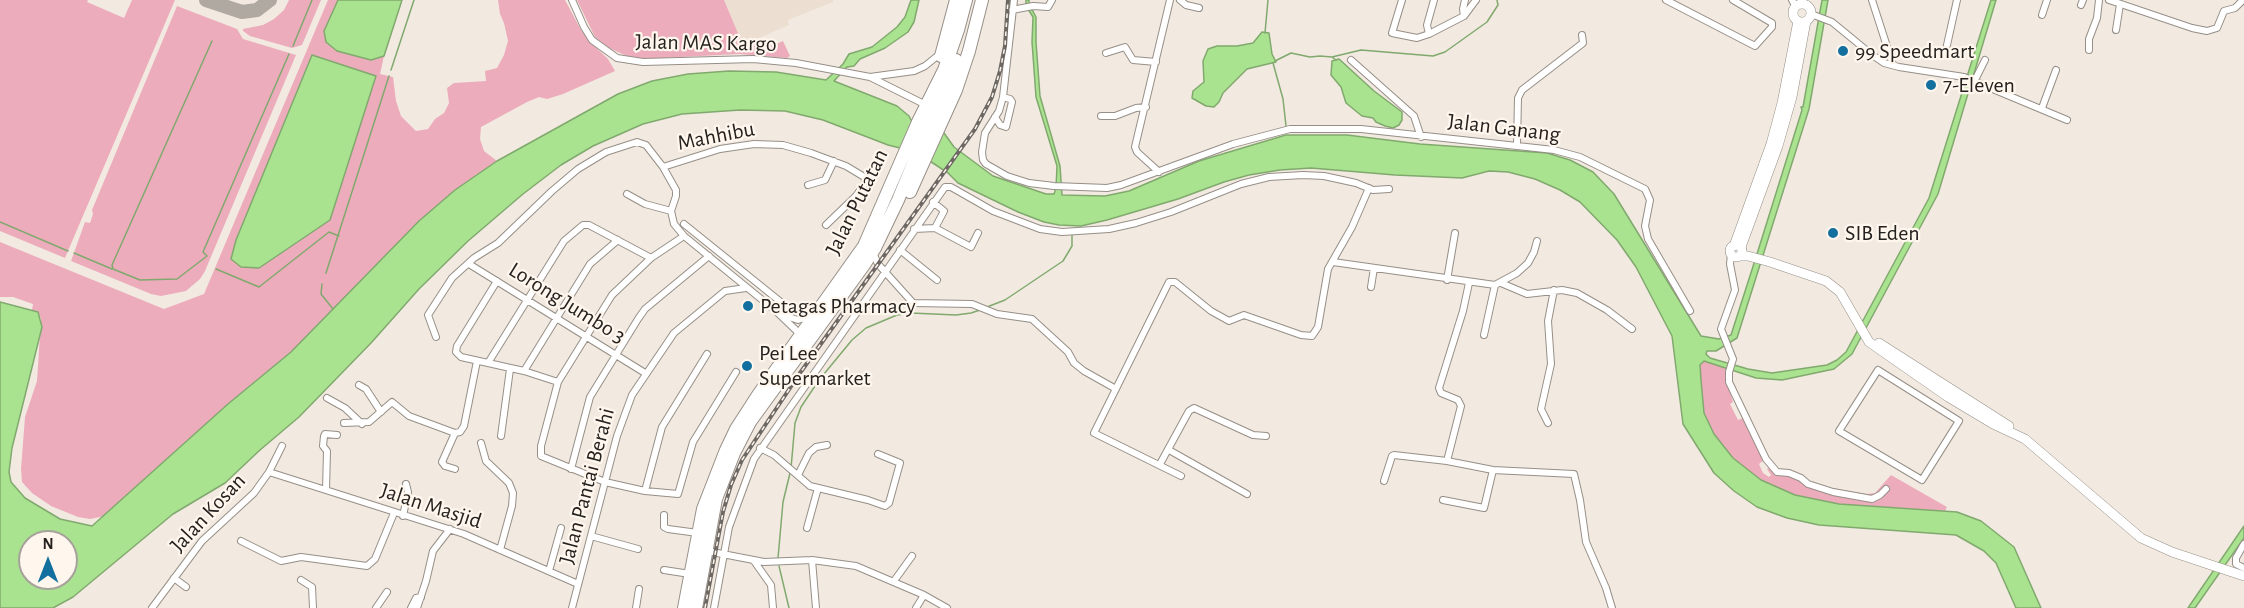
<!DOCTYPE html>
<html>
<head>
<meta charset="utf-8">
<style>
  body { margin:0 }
  #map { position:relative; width:2244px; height:608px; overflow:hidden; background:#f2eae1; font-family:"Alegreya Sans",sans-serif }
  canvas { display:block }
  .north { position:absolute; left:18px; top:530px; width:60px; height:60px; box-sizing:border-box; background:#fff7ee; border:2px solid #a7a19b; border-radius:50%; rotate:0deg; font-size:16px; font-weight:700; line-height:24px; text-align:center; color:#24211e }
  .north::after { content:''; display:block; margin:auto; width:21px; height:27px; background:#13709e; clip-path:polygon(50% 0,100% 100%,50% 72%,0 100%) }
</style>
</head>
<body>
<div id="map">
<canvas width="2244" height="608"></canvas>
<div class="north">N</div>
</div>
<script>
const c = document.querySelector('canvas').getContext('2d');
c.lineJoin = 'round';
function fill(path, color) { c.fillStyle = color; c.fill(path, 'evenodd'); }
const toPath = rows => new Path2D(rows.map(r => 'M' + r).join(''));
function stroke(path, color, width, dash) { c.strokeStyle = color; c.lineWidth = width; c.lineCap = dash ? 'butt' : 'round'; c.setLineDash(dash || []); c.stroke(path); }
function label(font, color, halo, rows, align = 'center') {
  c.font = font + ' "Alegreya Sans",sans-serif'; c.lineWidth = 4.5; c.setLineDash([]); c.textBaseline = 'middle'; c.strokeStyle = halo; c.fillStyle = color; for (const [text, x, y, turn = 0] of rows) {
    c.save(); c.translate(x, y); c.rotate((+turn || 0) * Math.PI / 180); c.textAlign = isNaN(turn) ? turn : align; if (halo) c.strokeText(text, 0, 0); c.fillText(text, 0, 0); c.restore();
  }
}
fill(toPath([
  [724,0,833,0,833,2,788,20,789,25,743,45]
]), '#ecded0');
fill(toPath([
  [0,0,88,0,87,2,124,18,132,0,175,0,65,258,0,231],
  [289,0,321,0,302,45,292,48,250,36,243,31,243,29,263,25,274,19,284,10],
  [328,0,338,0,324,31,371,60,384,56,380,74,393,77,396,101,401,116,416,131,428,129,435,119,444,113,449,103,447,88,454,83,486,81,485,71,497,68,504,55,508,41,504,23,500,14,498,0,565,0,581,30,589,41,608,59,615,71,563,94,547,99,539,97,527,102,481,127,480,139,484,151,497,161,455,190,420,221,291,352,228,404,105,516,90,519,78,517,51,506,32,493,22,482,21,469,25,417,37,381,41,319,38,312,32,310,33,304,13,297,0,297,0,242,164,309,204,294],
  [577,0,724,0,743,45,768,39,772,46,783,41,790,56,787,58,739,54,642,59,627,56,609,48,595,37],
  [177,6,237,29,243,39,296,55,205,271,200,279,186,291,161,296,151,294,71,261,85,222,90,223,93,214,92,210],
  [1706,361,1726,368,1726,379,1733,402,1730,404,1738,420,1743,418,1764,460,1759,464,1763,473,1769,477,1771,475,1767,469,1768,468,1776,473,1820,486,1867,494,1875,493,1891,475,1947,507,1945,511,1839,504,1795,495,1761,480,1733,458,1714,434,1704,413,1702,396,1700,365,1701,362]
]), '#ecacbc');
const water = toPath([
  [338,0,402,0,384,56,371,60,337,51,326,42,324,31,338,0],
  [911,0,919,0,914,22,908,32,885,48,860,59,854,66,847,67,834,81,897,106,909,116,911,120,944,133,954,147,993,176,1046,194,1054,194,1056,188,1057,166,1036,97,1032,42,1033,17,1026,6,1026,0,1029,0,1029,4,1036,17,1036,42,1040,96,1060,166,1062,195,1105,196,1129,191,1199,161,1286,135,1347,135,1420,144,1547,153,1570,160,1593,172,1614,194,1701,336,1719,339,1731,335,1757,254,1802,110,1801,107,1803,107,1822,0,1828,0,1809,109,1737,338,1716,351,1707,351,1706,354,1710,358,1748,369,1772,373,1827,365,1837,360,1846,352,1929,198,1991,0,1996,0,1938,194,1852,354,1834,369,1782,380,1756,378,1704,361,1700,365,1701,380,1704,413,1714,434,1733,458,1761,480,1795,495,1839,504,1957,512,1981,521,2014,547,2041,608,2016,608,1996,563,1984,551,1956,535,1819,525,1787,518,1757,507,1734,491,1714,473,1683,424,1672,336,1636,267,1617,240,1580,202,1560,190,1535,179,1508,172,1489,171,1462,178,1395,175,1311,168,1280,170,1249,175,1224,182,1178,199,1107,220,1081,226,1059,225,1044,222,1018,212,958,183,948,173,916,152,888,145,823,120,785,111,740,110,682,114,643,124,593,146,561,165,523,194,468,241,419,289,371,343,299,417,260,450,225,483,173,514,73,597,53,608,0,608,0,302,38,312,42,327,12,448,9,472,11,482,25,498,60,519,92,526,228,404,291,352,419,221,455,190,497,161,618,94,652,81,688,74,729,71,776,72,826,80,843,64,849,54,872,47,897,27,905,17,911,0],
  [30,542,66,542,66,578,30,578,30,542],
  [1262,32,1269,33,1272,54,1276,62,1247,69,1223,93,1219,102,1214,107,1206,106,1192,98,1193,91,1204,82,1203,61,1208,49,1217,46,1237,46,1253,43,1262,32],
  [312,55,376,76,330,220,259,268,241,267,231,259,236,240,312,55],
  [1339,59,1374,91,1402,112,1402,120,1399,125,1393,128,1385,126,1376,122,1373,118,1362,116,1346,103,1341,87,1331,75,1332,61,1339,59],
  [2244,526,2244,538,2195,608,2188,608,2244,526]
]);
fill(water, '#a9e390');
stroke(water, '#81a96e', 1.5);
stroke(toPath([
  [1265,33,1268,0],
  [212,41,112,265,113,269,140,280,177,279,207,256,203,252,289,54],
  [293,46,312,0],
  [1332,57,1361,50,1433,56,1445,52,1487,22,1498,5,1497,0],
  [1275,61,1291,53,1310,57,1320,56,1332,57,1336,60],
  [1273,63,1283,99,1286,126],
  [391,70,414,0],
  [0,222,68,251],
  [74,253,112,269],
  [216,269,259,287,329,232,339,236],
  [326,273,389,76],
  [322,284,321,294,333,309],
  [987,307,1005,300,1063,261,1072,246,1072,235],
  [791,468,795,423,801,407,819,380,852,340,866,328,897,315,911,313,956,315,971,313,980,310],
  [778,558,783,502,790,473],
  [779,566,789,608]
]), '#81a96e', 1.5);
stroke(toPath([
  [206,0,242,12,257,10,270,0]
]), '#b0a9a2', 14);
const street = toPath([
  [572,0,584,27,592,40,617,58,643,62,753,59,796,63,870,77,922,103],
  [1014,0,1003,97,999,111,985,133,982,152,983,160,986,164,1007,176,1029,183,1054,186,1107,188,1121,185,1233,144,1290,129,1361,129,1554,150,1580,157,1645,189,1650,200,1645,226,1648,239,1690,311],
  [1180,0,1186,5,1199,8],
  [1402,0,1392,33,1417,38,1429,34,1464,16,1476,0],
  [1666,0,1755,46,1772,27,1772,23,1733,0],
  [1792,0,1796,7],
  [1872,0,1893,65],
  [2109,0,2192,28,2207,31,2217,28,2224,11,2235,8,2243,0],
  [2081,5,2083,0],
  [1012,10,1033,6,1048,7,1052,0],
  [1811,14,1832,22,1871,54,1884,63,1899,67,1964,77,2067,120],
  [2042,15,2047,0],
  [1464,16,1463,9,1465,0],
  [2116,30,2120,4],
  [1429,34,1427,25,1434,0],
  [1947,45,1957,0],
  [2089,50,2089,39,2097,18,2099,0],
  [1106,53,1125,47,1133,60,1156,62],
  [1351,60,1414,116,1421,137],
  [870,77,914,71,925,66,941,53],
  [1975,80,1985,60],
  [2042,108,2056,70],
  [1101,116,1115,116,1136,108,1146,107],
  [995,117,1000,125,1006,127,1012,102,1010,99,1003,97],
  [1517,145,1518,98,1522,90,1583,43,1582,35],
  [1159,172,1137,152,1135,147,1170,0],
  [808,185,825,180,834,161],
  [627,194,645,204,671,211],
  [933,202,944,211,935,228],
  [684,224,792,311],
  [914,229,935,228,971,247,978,233],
  [684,236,651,258,612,295,558,382,541,446,541,456,605,482,645,491,678,494,693,442,736,372],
  [900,250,937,280],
  [1731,254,1730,264,1735,290,1721,329,1733,359,1729,372,1729,382,1766,459,1777,472,1789,473,1801,478,1808,484,1833,492,1872,499,1880,495,1886,489],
  [874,255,878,264,913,303,972,304,997,314,1032,319,1068,352,1074,363,1084,371,1116,389],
  [1333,262,1495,285,1517,273,1528,263,1534,252,1537,241],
  [469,264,645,373],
  [1447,280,1455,233],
  [497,281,457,346,456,352,461,357,524,371,558,382],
  [1501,283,1527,294,1562,290,1577,293,1607,310,1632,329],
  [1371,287,1374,268],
  [783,315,798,320,810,316],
  [801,335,777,312,684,236,674,224,671,211,676,196,676,190,663,167,720,149,754,144,783,145,811,153,846,166,866,178,865,183,856,196,826,225],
  [1484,335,1495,285],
  [436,337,428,315,452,278,474,258,498,243,552,191,578,169,606,152,637,142,646,145,663,167],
  [488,363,564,241,583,225,589,225,651,258],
  [1878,370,1959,421,1922,480,1839,431,1878,370],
  [524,371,590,264,618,240],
  [359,385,366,389,381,412],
  [327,398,345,408,362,424],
  [344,423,369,422,392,402,409,416,455,433,460,432,464,426,477,361],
  [1548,423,1541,409,1551,364,1548,321,1554,290],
  [501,436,510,369],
  [481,443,486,461,509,483,513,493,512,506,500,550],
  [760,448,774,455,810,486,868,500,885,506,889,503,900,463,878,454],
  [1169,450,1247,494],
  [1447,461,1461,406,1458,400,1441,393,1439,388,1463,311,1469,283],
  [1160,464,1189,411,1194,408,1253,435,1266,436],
  [455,469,445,466,442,462,455,433],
  [571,469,590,397,638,319,645,309,709,256],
  [269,472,464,534,578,584],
  [798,475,809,453,816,447,827,445],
  [1181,476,1094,433,1169,282,1175,282,1211,311,1229,321,1244,315,1301,335,1312,336,1318,327,1328,269,1352,227,1369,188],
  [1384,481,1392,456,1394,455,1447,461,1493,470,1574,474,1580,500,1586,542,1606,588,1612,608],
  [326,490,327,451,323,446,324,436,325,434,337,435],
  [645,491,662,427,707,354],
  [1443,500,1484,508,1493,470],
  [664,515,664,527,668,529,698,533],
  [403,516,408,492,406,484],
  [807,528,818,488],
  [591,536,638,549],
  [241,541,281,561,301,557,367,566,375,559,394,513],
  [2244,544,2236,558,2236,564,2244,568],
  [707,551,764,562,812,560,856,566,924,595,947,608],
  [812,560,816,608],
  [754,561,771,585,773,608],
  [664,570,690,574],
  [549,571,561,528],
  [174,578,186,587],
  [301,580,312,587,313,608],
  [894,581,912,556],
  [152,608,202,541,254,493,269,472,282,446],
  [376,608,387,592],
  [411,608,416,598,421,597],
  [417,608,426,581,433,551,450,529],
  [572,608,617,436,632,395,674,333,725,291,746,288],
  [636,608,639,589],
  [714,608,729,527,754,459,945,187,951,187,993,211,1040,229,1062,232,1109,229,1136,223,1171,212,1241,184,1269,177,1303,175,1324,176,1356,183,1373,190,1389,189],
  [916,608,924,595]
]);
const secondary = toPath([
  '1793 13a9 9 0 1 1 18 0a9 9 0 1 1-18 0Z',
  '1730 251a6 6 0 1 1 12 0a6 6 0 1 1-12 0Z',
  [1734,246,1771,144,1782,103,1798,21],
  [1741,247,1778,146,1792,97,1806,21],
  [1740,256,1748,256,1770,262,1826,281,1840,292,1869,342,1948,397,1993,424,2025,439,2141,538,2172,552,2244,576],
  [1879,343,2009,426]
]);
const highway = toPath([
  [941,56,956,0],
  [910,192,956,90,969,51,982,0],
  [684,608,703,509,726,450,736,429,758,395,864,246,918,122,944,70,958,30,966,0],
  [696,608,716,499,734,453,750,422,864,265,875,248,898,200,956,60]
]);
stroke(street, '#968f87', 8);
stroke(secondary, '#968f87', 10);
stroke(highway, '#968f87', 14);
stroke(street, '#fff', 6);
stroke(secondary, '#fff', 9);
stroke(highway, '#fff', 12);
const rail = toPath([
  [705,608,723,512,731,485,742,460,800,373,975,129,992,97,1000,71,1005,46,1008,0]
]);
stroke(rail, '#6d6863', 4);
stroke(rail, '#fff7ee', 1.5, [4.5]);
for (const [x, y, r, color] of [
  [1843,51,6,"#13709e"],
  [1931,85,6,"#13709e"],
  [1833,233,6,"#13709e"],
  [748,306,6,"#13709e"],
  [747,366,6,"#13709e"]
]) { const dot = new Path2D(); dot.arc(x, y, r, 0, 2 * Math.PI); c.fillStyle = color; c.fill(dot); stroke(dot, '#fff7ee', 2); }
label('22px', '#24211e', '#fff7ee', [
  ["Jalan MAS Kargo",706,43,1],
  ["Jalan Ganang",1504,128,7],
  ["Mahhibu",716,136,-11],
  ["Jalan Putatan",857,202,-64],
  ["Lorong Jumbo 3",567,303,32],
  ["Jalan Pantai Berahi",587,486,-75],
  ["Jalan Masjid",431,506,18],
  ["Jalan Kosan",208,513,-47]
]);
label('22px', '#24211e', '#fff7ee', [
  ["99 Speedmart",1855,51],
  ["7-Eleven",1943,85],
  ["SIB Eden",1845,233],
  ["Petagas Pharmacy",760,306],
  ["Pei Lee",759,353],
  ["Supermarket",759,378]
], 'left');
</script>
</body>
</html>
